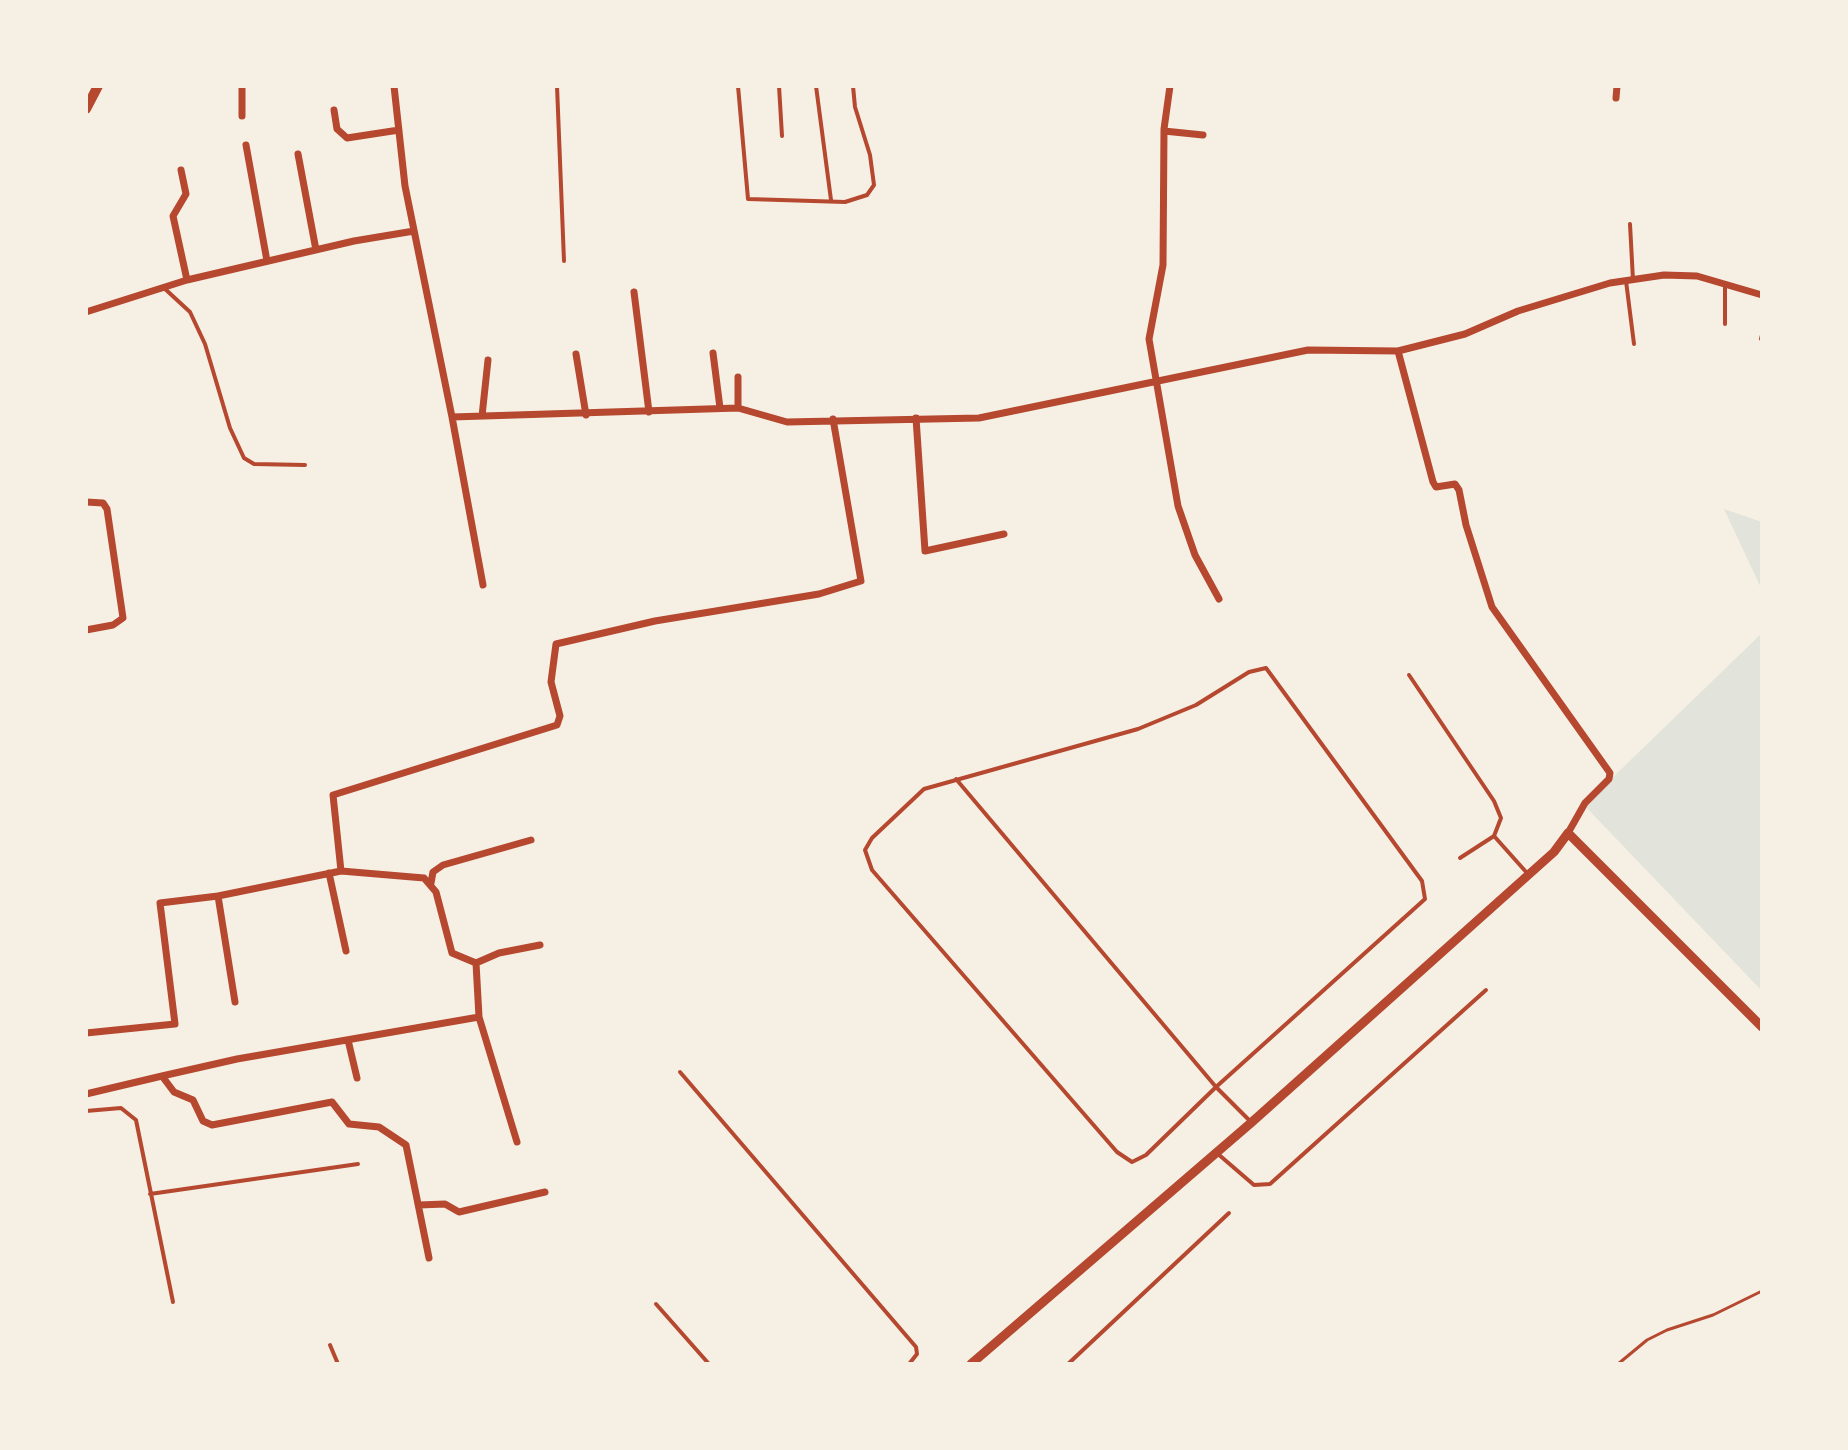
<!DOCTYPE html>
<html>
<head>
<meta charset="utf-8">
<style>
  body { margin:0 }
  #map { position:relative; width:1848px; height:1450px; overflow:hidden; background:#f6efe4; font-family:"Noto Sans",sans-serif }
  canvas { display:block }
  .frame { position:absolute; inset:0; border:88px solid #f6efe4; pointer-events:none }
</style>
</head>
<body>
<div id="map">
<canvas width="1848" height="1450"></canvas>
<div class="frame"></div>
</div>
<script>
const c = document.querySelector('canvas').getContext('2d');
c.lineJoin = 'round';
function fill(path, color) { c.fillStyle = color; c.fill(path, 'evenodd'); }
const toPath = rows => new Path2D(rows.map(r => 'M' + r).join(''));
function stroke(path, color, width, dash) { c.strokeStyle = color; c.lineWidth = width; c.lineCap = dash ? 'butt' : 'round'; c.setLineDash(dash || []); c.stroke(path); }
fill(toPath([
  [1724,509,1762,522,1762,590],
  [1762,633,1762,991,1582,803,1611,779]
]), '#e2e4dc');
stroke(toPath([
  [1618,1364,1647,1340,1667,1330,1713,1315,1762,1291]
]), '#b5482f', 3);
stroke(toPath([
  [557,86,564,261],
  [738,86,748,199,845,202,867,195,874,185,870,155,855,107,853,86],
  [779,86,782,136],
  [816,86,831,200],
  [1630,224,1633,280],
  [1626,281,1634,344],
  [1725,284,1725,324],
  [164,288,190,312,205,344,230,428,244,458,254,464,305,465],
  [1761,339,1762,335],
  [1266,668,1422,881,1425,899,1216,1087,1146,1155,1132,1162,1117,1152,872,870,865,850,872,838,924,789,1138,729,1196,705,1249,672,1266,668],
  [1409,675,1494,801,1501,818,1494,836,1460,858],
  [956,779,1216,1087,1250,1121],
  [1494,836,1527,873],
  [680,1072,916,1347,917,1354,909,1364],
  [86,1111,121,1108,136,1120,173,1302],
  [1218,1154,1254,1185,1270,1184,1486,990],
  [150,1194,358,1164],
  [656,1304,709,1364],
  [330,1345,338,1364],
  [1068,1364,1229,1213]
]), '#b5482f', 4);
stroke(toPath([
  [242,86,242,116],
  [394,86,405,186,452,417],
  [1170,86,1164,129,1163,265,1149,339,1178,506,1195,555,1219,599],
  [1616,98,1617,86],
  [334,110,337,129,347,138,399,130],
  [1164,131,1203,135],
  [246,145,267,261],
  [298,154,316,250],
  [181,170,186,194,173,216,187,280],
  [634,292,649,412],
  [86,312,187,280,354,241,414,231],
  [1398,351,1433,482,1436,487,1455,484,1459,490,1466,525,1492,607,1610,773,1609,779,1585,803,1568,833],
  [713,353,720,408],
  [576,354,586,415],
  [738,408,738,377],
  [482,416,488,360],
  [916,418,925,551,1004,534],
  [86,502,103,503,107,509,123,618,113,625,86,630],
  [483,585,452,417,738,408,787,422,979,418,1308,350,1398,351,1465,334,1518,311,1610,283,1664,275,1697,276,1762,295],
  [341,871,333,795,557,725,560,716,551,682,556,644,655,621,819,594,861,581,833,419],
  [329,873,346,951],
  [431,883,433,872,443,865,531,840],
  [476,963,499,953,540,945],
  [235,1002,218,896,341,871,424,878,436,892,452,953,476,963,479,1017,517,1142],
  [86,1033,175,1024,160,903,218,896],
  [348,1040,357,1078],
  [162,1076,237,1059,479,1017],
  [86,1094,162,1076,174,1092,193,1100,203,1121,212,1125,332,1102,349,1124,379,1127,406,1145,429,1258],
  [419,1205,445,1204,459,1212,545,1192]
]), '#b5482f', 7);
stroke(toPath([
  [971,1364,1252,1122,1554,852,1568,833,1762,1027]
]), '#b5482f', 9);
stroke(toPath([
  [86,109,98,86]
]), '#b5482f', 10);
</script>
</body>
</html>
